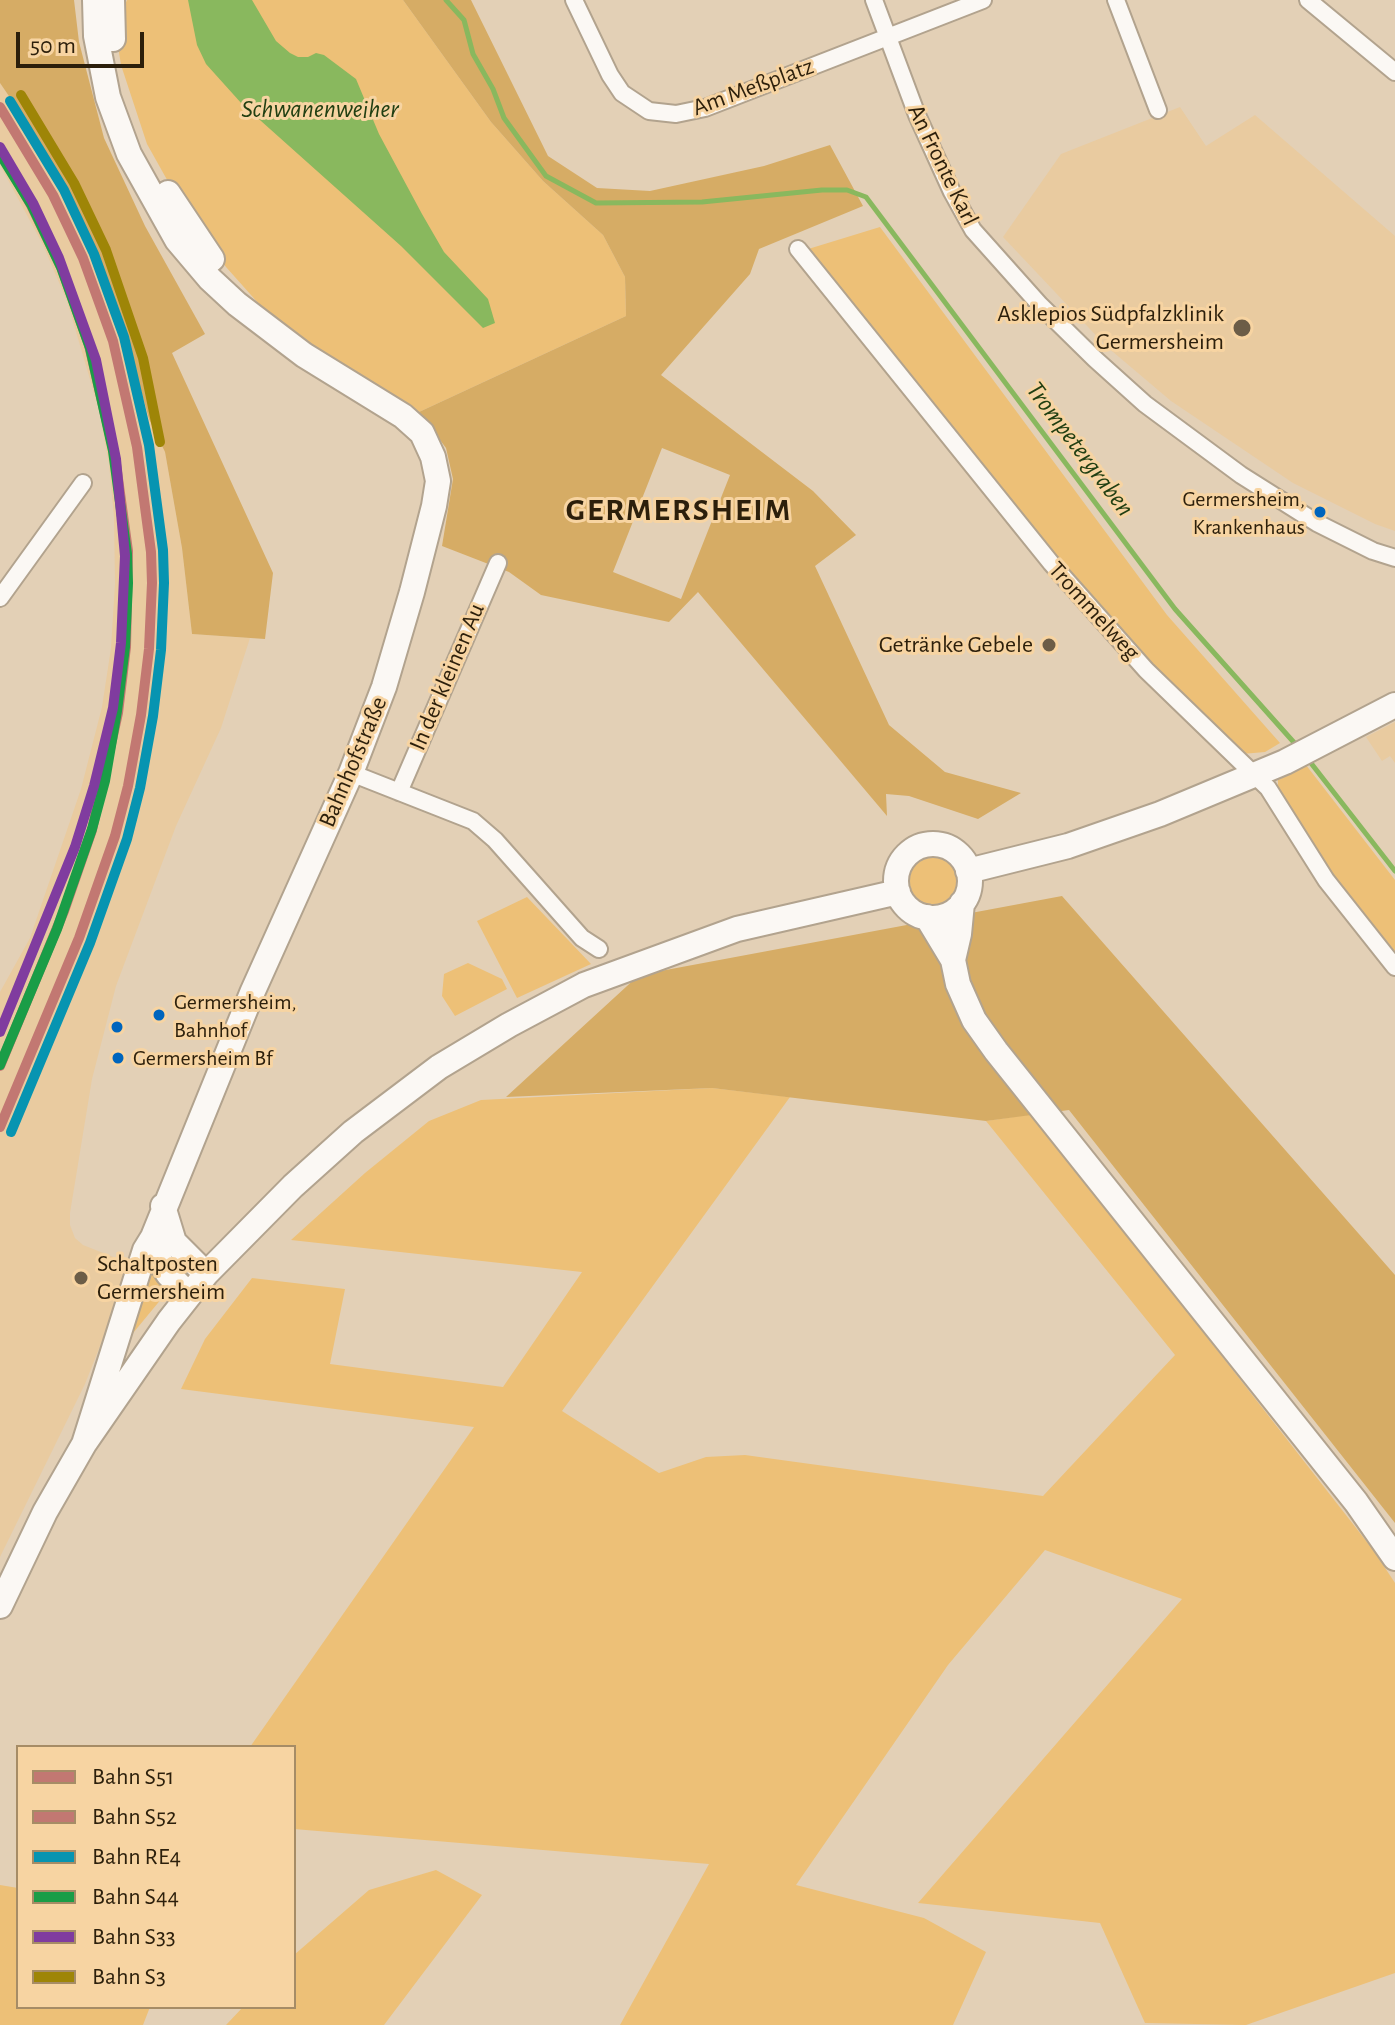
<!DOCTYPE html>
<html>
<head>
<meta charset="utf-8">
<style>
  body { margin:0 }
  #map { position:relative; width:1395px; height:2025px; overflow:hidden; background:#e3d0b6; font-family:"Alegreya Sans",sans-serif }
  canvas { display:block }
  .legend { position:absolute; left:16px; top:1745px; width:280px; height:264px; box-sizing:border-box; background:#f7d4a2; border:2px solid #a68c66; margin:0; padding:10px 14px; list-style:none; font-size:24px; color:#2c1f0b }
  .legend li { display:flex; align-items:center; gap:16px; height:40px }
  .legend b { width:40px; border:2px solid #a68c66 }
  .scale { position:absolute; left:16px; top:32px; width:128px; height:36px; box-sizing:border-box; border:4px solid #2c1f0b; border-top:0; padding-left:10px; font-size:24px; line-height:28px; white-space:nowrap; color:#2c1f0b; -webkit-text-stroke:6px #f7d4a2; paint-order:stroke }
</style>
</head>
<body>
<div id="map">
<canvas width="1395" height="2025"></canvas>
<ul class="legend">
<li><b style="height:10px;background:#c27872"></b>Bahn S51</li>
<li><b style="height:10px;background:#c27872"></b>Bahn S52</li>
<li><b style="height:10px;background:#0794b1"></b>Bahn RE4</li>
<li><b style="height:10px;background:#1a9d47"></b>Bahn S44</li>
<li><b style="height:10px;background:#803c9f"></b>Bahn S33</li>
<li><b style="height:10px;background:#9e8507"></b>Bahn S3</li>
</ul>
<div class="scale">50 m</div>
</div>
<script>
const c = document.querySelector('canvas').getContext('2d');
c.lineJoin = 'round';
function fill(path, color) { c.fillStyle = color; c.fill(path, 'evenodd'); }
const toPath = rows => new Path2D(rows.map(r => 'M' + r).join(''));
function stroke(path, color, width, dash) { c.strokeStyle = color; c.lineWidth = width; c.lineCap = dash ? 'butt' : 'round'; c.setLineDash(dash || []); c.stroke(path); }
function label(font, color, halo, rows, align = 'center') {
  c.font = font + ' "Alegreya Sans",sans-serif'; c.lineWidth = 6; c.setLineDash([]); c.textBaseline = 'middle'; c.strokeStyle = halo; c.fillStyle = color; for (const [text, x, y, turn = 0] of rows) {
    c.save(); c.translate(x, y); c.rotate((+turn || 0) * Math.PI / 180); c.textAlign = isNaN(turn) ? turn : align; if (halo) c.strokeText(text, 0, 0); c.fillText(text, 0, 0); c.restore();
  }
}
fill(toPath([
  [0,83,41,143,85,226,120,315,149,419,165,452,182,548,192,634,250,638,221,728,176,826,116,986,92,1079,70,1213,70,1225,75,1238,83,1245,121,1260,128,1269,128,1275,85,1384,0,1557,0,992,30,938,81,789,102,707,111,648,115,584,114,517,109,464,99,410,67,301,43,245,0,165],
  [1180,107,1206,146,1255,115,1395,236,1395,531,1375,524,1293,483,1171,401,1106,346,1003,237,1061,154],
  [1395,722,1395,763,1390,756,1382,761,1366,737]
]), '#e9cba0');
fill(toPath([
  [127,0,403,0,491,122,543,181,603,235,625,277,626,316,419,412,311,347,276,323,226,267,189,219,147,144,121,65,115,27],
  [880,227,1167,615,1280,743,1265,752,1242,754,1133,647,1066,575,805,250],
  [1306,765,1395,880,1395,960,1329,878,1278,787,1278,780],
  '908 881a25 25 0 1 1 50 0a25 25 0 1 1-50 0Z',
  [527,897,591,964,517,998,477,921],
  [468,963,502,979,507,989,455,1016,442,996,444,974],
  [712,1088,790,1097,562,1411,659,1473,706,1457,745,1455,1043,1496,1175,1355,986,1121,1033,1114,1374,1551,1395,1583,1395,1973,1246,2025,1145,2023,1100,1923,918,1903,1182,1599,1045,1550,948,1665,796,1885,924,1918,986,1952,953,2025,620,2025,709,1864,294,1829,294,1747,250,1747,474,1427,181,1389,205,1339,252,1278,345,1289,330,1364,503,1387,582,1272,291,1240,365,1173,429,1121,481,1100],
  [150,1261,167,1292,124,1344],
  [436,1870,482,1895,384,2025,226,2025,243,2007,294,2007,294,1955,369,1890],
  [0,1885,18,1888,18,2007,150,2007,143,2025,0,2025]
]), '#edc077');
fill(toPath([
  [0,0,74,0,79,42,104,138,145,226,205,334,172,353,273,573,265,639,192,634,182,548,165,452,149,419,120,315,85,226,41,143,0,83],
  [403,0,471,0,548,156,597,188,650,191,764,166,830,145,863,206,759,249,750,274,661,375,813,491,856,535,815,566,889,725,945,772,1021,793,978,819,909,796,886,794,887,816,698,592,669,622,541,595,509,572,442,546,453,479,446,448,419,412,626,316,625,277,603,235,543,181,491,122],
  [662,448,730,475,681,599,613,572],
  [1062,896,1395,1275,1395,1523,1069,1110,986,1121,712,1088,506,1097,639,975]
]), '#d6ac65');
fill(toPath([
  [188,0,252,0,276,41,290,53,298,57,308,57,316,53,324,55,356,79,379,134,422,214,444,252,488,299,495,323,483,328,401,246,242,104,206,64,197,45]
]), '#89b85e');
stroke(toPath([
  [446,0,464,20,473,54,493,89,504,118,546,176,596,203,702,202,822,190,847,190,866,197,1175,609,1298,747],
  [1307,758,1395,871]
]), '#89b85e', 5);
const street = toPath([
  [574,0,610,75,622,93,649,111,676,114,705,108,983,0],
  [874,0,917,115,952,192,973,230,1040,305,1095,359,1145,404,1241,475,1317,523,1373,551,1395,558],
  [1116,0,1158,110],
  [1308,0,1395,72],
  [798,249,1051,563,1146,670,1268,788,1326,880,1395,967],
  [0,598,83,483],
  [351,773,473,821,495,840,582,938,599,949],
  [399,792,498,563]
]);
const secondary = toPath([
  [112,0,113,39],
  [168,193,212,259],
  '896 881a37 37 0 1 1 74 0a37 37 0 1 1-74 0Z',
  [968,871,1068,846,1160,814,1285,762,1395,705],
  [927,917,953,960,958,984,974,1020,996,1051,1356,1502,1395,1558],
  [953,960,959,934,962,903],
  [163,1206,174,1242,206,1274],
  [153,1237,158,1258,168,1274,189,1295],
  [84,1444,145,1250,153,1237,252,993,351,773,384,687,412,592,434,506,438,481,433,457,422,433,403,416,304,355,237,304,210,279,177,240,129,154,108,97,96,36,95,0],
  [0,1606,45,1512,84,1444,169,1321,206,1274,293,1186,353,1132,439,1067,509,1025,584,985,737,929,898,892]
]);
stroke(street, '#b2a38e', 20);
stroke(secondary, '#b2a38e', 28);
stroke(street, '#fbf8f4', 16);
stroke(secondary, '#fbf8f4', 24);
stroke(toPath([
  [0,107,53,195,83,258,113,341,137,447,151,552,152,583,149,649,141,715,128,786,115,836,79,938,0,1127]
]), '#c27872', 10);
stroke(toPath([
  [0,151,31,205,62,269,89,345,115,457,128,551,126,647,118,713,92,830,64,911,0,1066]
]), '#c27872', 10);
stroke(toPath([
  [10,101,64,190,94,254,124,337,149,445,163,550,164,583,161,650,153,716,140,788,127,839,90,943,11,1132]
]), '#0794b1', 10);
stroke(toPath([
  [0,154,32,206,61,267,90,348,113,451,127,554,128,583,125,647,117,711,105,781,92,829,57,929,0,1065]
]), '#1a9d47', 10);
stroke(toPath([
  [0,147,33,203,59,258,96,360,116,459,125,556,121,643,113,708,94,786,75,847,0,1032]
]), '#803c9f', 10);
stroke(toPath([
  [21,95,74,183,106,250,143,358,160,442]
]), '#9e8507', 10);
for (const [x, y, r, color] of [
  [1242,328,10,"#6c5d47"],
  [1320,512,7,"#0065bd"],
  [1049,645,8,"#6c5d47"],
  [159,1015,7,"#0065bd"],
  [117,1027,7,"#0065bd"],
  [118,1058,7,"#0065bd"],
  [81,1278,8,"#6c5d47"]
]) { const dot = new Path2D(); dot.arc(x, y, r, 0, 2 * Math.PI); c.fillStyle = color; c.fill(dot); stroke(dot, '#f7d4a2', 3); }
label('22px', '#2c1f0b', '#f7d4a2', [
  ["Germersheim,",1305,499,"right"],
  ["Krankenhaus",1305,527,"right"],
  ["Germersheim,",174,1002],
  ["Bahnhof",174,1030],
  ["Germersheim Bf",133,1058]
], 'left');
label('24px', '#2c1f0b', '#f7d4a2', [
  ["Am Meßplatz",753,87,-20],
  ["An Fronte Karl",943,165,64],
  ["Trommelweg",1094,611,48],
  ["In der kleinen Au",447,677,-67],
  ["Bahnhofstraße",353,762,-67]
]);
label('24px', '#2c1f0b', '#f7d4a2', [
  ["Asklepios Südpfalzklinik",1224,314],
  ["Germersheim",1224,342],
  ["Getränke Gebele",1033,645],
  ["Schaltposten",97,1264,"left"],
  ["Germersheim",97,1292,"left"]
], 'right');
label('italic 26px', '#213f12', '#f7d4a2', [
  ["Schwanenweiher",320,109],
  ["Trompetergraben",1080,449,53]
]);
c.letterSpacing = '2px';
label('bold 32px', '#2c1f0b', '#f7d4a2', [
  ["GERMERSHEIM",679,510]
]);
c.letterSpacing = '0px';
</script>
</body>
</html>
